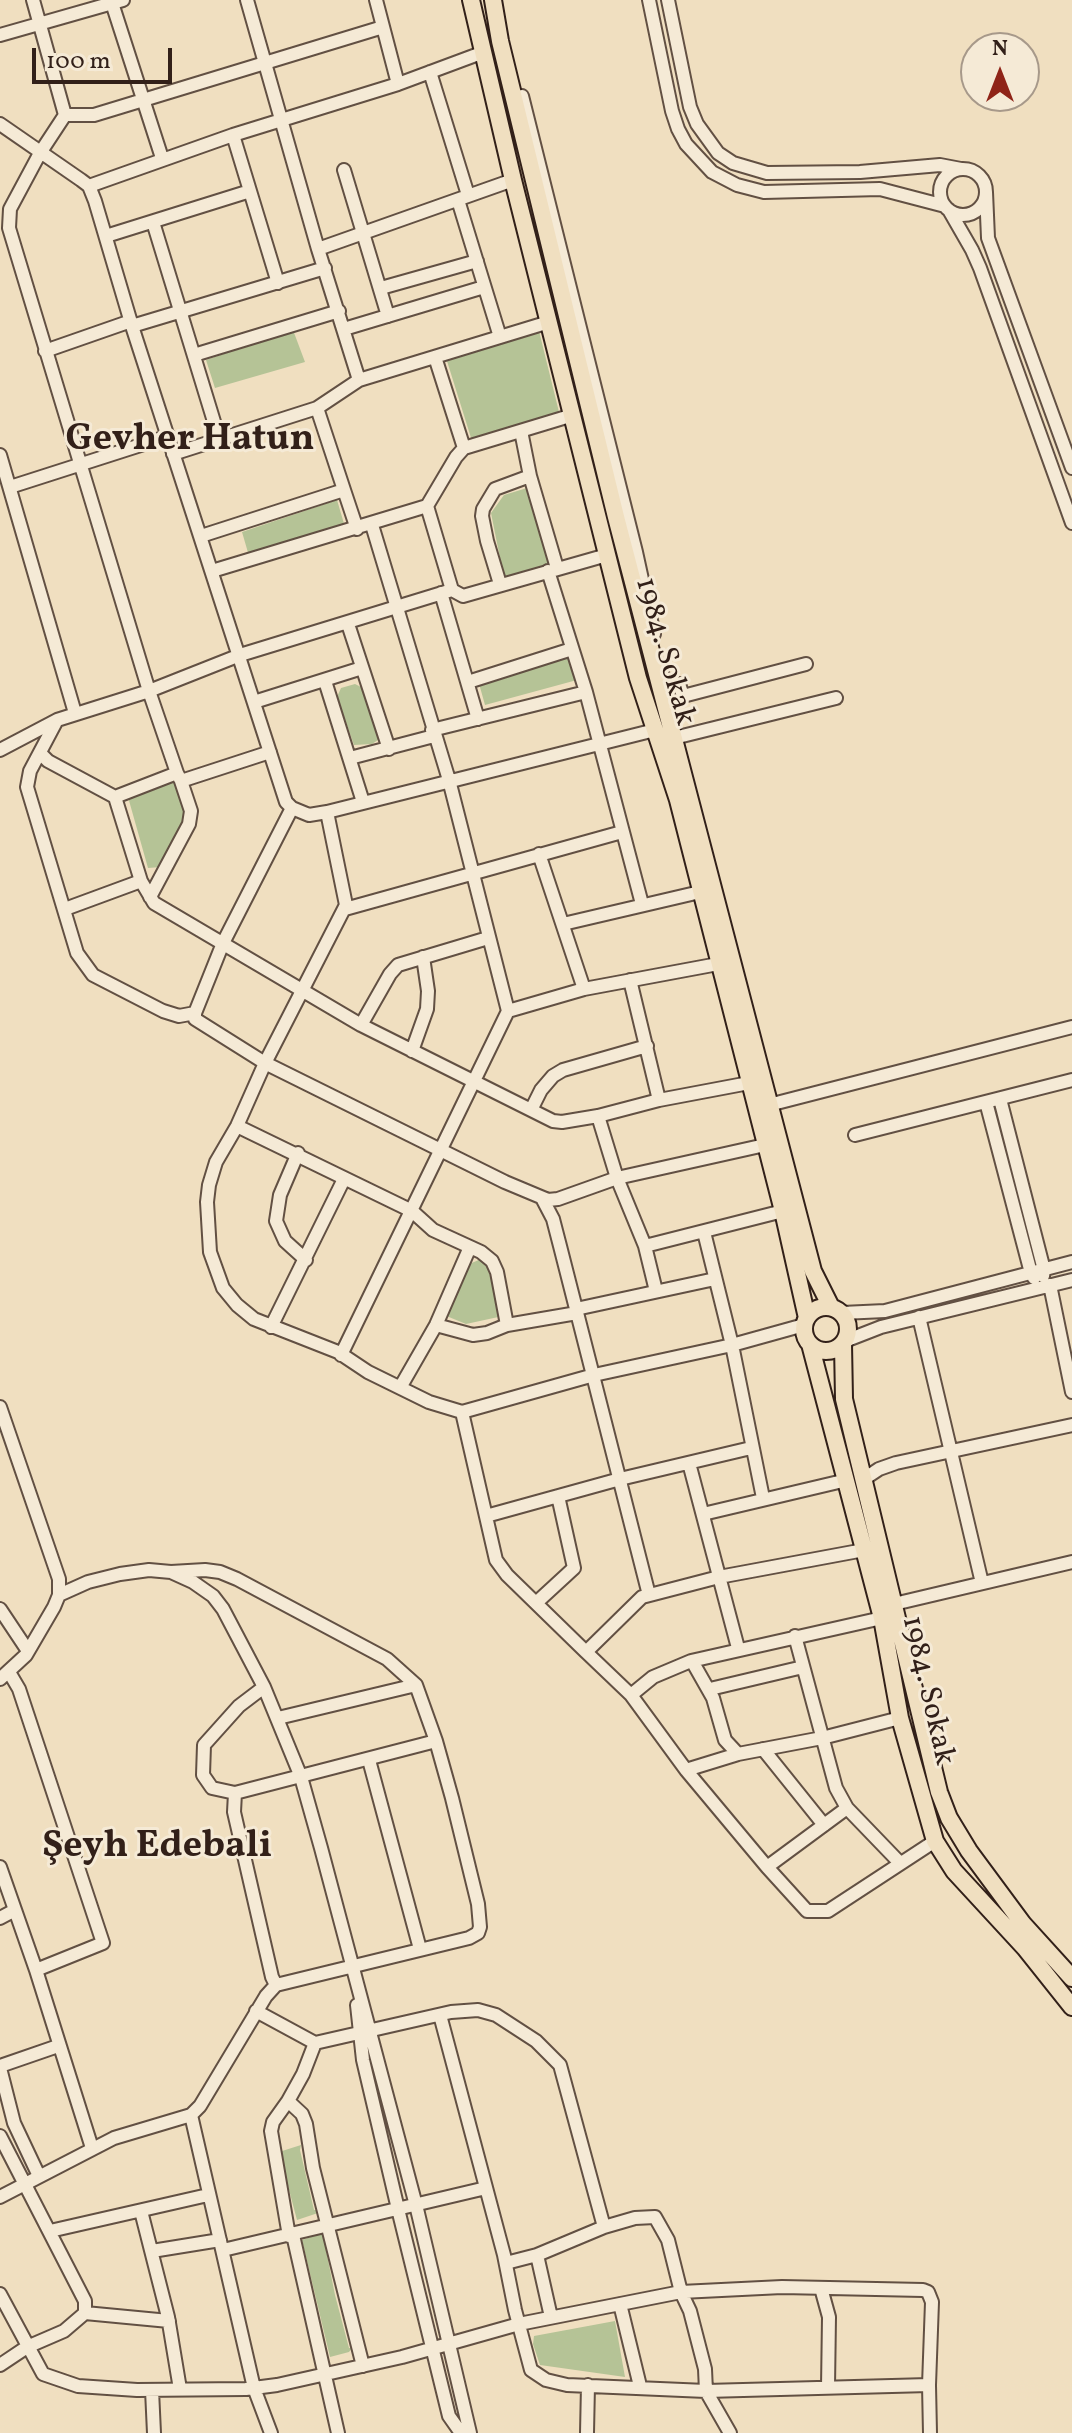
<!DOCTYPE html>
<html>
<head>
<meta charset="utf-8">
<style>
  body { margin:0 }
  #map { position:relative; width:1072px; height:2433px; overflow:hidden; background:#f0dfc0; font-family:Vollkorn,serif }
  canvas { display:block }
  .north { position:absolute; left:960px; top:32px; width:80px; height:80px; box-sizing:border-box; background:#f5ead6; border:2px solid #a7998a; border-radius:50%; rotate:0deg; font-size:22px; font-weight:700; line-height:32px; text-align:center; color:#322019 }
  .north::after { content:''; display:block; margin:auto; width:28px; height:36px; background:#8f2418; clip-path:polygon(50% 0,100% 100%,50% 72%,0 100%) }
  .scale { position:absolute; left:32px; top:48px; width:140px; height:36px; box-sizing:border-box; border:4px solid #322019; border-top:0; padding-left:10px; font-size:24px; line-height:28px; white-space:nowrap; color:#322019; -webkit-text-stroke:6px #f5ead6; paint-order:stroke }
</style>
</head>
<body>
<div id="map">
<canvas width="1072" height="2433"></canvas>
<div class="north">N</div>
<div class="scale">100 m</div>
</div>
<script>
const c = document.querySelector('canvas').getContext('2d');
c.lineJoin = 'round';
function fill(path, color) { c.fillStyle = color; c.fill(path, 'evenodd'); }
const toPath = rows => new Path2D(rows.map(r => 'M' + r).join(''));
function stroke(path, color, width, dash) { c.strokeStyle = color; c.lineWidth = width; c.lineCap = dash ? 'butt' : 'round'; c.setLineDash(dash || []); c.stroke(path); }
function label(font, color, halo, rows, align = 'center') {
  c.font = font + ' Vollkorn,serif'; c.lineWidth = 6; c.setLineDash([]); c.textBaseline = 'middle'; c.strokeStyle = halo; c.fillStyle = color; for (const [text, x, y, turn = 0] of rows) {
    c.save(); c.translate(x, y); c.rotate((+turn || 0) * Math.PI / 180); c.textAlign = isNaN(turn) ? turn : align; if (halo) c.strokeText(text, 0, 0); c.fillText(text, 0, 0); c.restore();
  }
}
fill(toPath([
  [293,330,305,362,215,388,206,360],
  [539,331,559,412,472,441,447,361],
  [527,488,550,564,504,578,491,513,504,495],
  [337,500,345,527,249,556,242,532],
  [567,652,577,680,485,705,478,680],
  [355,684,363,688,378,736,378,740,372,744,354,745,337,697,341,688],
  [174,780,179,785,188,816,161,867,148,868,128,797],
  [481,1259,491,1263,503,1316,466,1324,444,1315,467,1265],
  [301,2145,300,2150,314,2210,318,2210,318,2213,297,2220,279,2152],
  [319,2234,323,2235,335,2295,349,2348,352,2348,349,2352,330,2357,302,2240],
  [615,2321,625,2377,540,2365,533,2344,534,2336]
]), '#b5c396');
const minor = toPath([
  [33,0,65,115,94,115,383,27],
  [247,0,318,249,359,380],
  [376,0,398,84],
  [649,0,672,111,678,129,686,144,712,172,737,185,764,192,880,189,945,206],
  [668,0,690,107,697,124,718,153,733,163,767,173,860,172,940,165,961,169],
  [112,3,162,158],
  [0,35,123,0],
  [430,72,468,195],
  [522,96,636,552,654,634],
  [65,115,40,153,10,209,9,228,149,691,177,773],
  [0,124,81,180,89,186,95,201,132,326,286,802,292,808,309,815,327,812,655,730],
  [233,135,278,283],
  '940 192a23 23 0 1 1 46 0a23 23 0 1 1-46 0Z',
  [344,170,388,316],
  [89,186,233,135,398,84,484,52],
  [986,192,988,238,1072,468],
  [458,200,500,337],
  [949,210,972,250,980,268,1072,523],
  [153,222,219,438],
  [106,236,250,191],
  [318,249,513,180],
  [381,288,477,261],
  [132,326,325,268],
  [344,329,484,287],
  [45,351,131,321],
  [194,355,339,311],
  [435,357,464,448],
  [521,431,530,476,557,568],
  [173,454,317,408,359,380,549,322],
  [0,455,75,713],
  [10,487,169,436],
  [344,490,357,529],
  [427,506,452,590],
  [201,536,344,490,317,408],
  [212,571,427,506,456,457,464,448,573,415],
  [548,571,586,692,642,904],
  [500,584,487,541,482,516,483,509,495,489,530,476],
  [441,593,478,719],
  [348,624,389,749],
  [663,675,666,686,679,684,683,696,806,664],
  [325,681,363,802],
  [468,682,572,649],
  [254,702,362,668],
  [432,730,586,692],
  [674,738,836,698],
  [0,750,57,720],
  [40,753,48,761,115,797,177,773,180,779],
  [350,758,434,736],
  [115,797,141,881,154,903,361,1025,553,1121,562,1122,598,1116,659,1100,749,1083],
  [292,808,223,943,195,1013,195,1019,265,1063,505,1182,548,1200,558,1199,617,1178,765,1145],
  [327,812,346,905,265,1063,237,1126,216,1162,209,1185,207,1202,210,1252,223,1288,237,1305,254,1319,338,1352,368,1372,429,1402,462,1412,594,1375,732,1345,804,1325],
  [539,854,584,989],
  [150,897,189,824,191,811,181,781,270,752],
  [65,909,141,881],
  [345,909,622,832],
  [563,924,700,892],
  [630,980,659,1100],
  [508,1011,584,989,718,964],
  [195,1013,179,1016,163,1011,93,975,77,953,27,787,30,771,57,720,149,691,240,655,452,590,463,596,607,555],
  [361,1025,390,974,398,965,488,938],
  [412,1051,427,1009,428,991,423,957],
  [1000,1099,1044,1270,1043,1276],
  [986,1102,1031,1273,1034,1278],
  [761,1107,1072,1027],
  [531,1110,541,1090,553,1076,563,1070,647,1046],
  [598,1116,617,1178,645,1246,656,1291],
  [237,1126,412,1211,433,1230,481,1252,492,1261,497,1272,507,1325],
  [855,1135,1072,1080],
  [298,1153,280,1195,276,1221,285,1241,306,1260],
  [542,1198,553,1219,560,1246,649,1595],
  [704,1232,732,1345,763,1498],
  [645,1246,783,1211],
  [1050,1285,1072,1392],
  [576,1309,715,1279],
  [842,1313,885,1311,1072,1262],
  [919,1317,982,1583],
  [436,1325,473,1335,487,1333,507,1325,577,1313],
  [271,1327,344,1179],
  [845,1341,881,1327,1072,1280],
  [341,1355,508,1011,449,780,372,525],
  [401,1386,436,1325,470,1247],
  [0,1407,59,1579,59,1595,54,1607,26,1655,0,1679],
  [462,1412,496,1560,507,1575,586,1652],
  [689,1463,738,1648],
  [864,1479,879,1469,896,1463,1072,1425],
  [703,1514,847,1480],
  [486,1516,620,1479,751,1448],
  [59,1595,88,1582,120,1574,149,1570,171,1572,193,1582,213,1596,223,1609,264,1687,301,1777,321,1848,417,2209,470,2433],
  [536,1603,574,1568,558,1496],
  [894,1604,1072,1562],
  [0,1609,28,1651],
  [882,1618,691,1661,653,1677,631,1695,686,1770,767,1867,807,1911,828,1911,935,1841],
  [795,1636,836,1788,847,1808,900,1863],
  [692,1661,713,1698,725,1740,738,1754],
  [9,1672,19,1689,103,1943,36,1970],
  [264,1687,239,1706,204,1745,203,1775,212,1788,235,1793,436,1741],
  [710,1689,803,1667],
  [631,1695,586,1652,642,1597,719,1577,864,1550],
  [278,1718,416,1685],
  [763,1749,824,1825],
  [369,1760,420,1949],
  [686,1770,738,1754,822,1738,900,1718],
  [235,1793,234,1812,272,1977,276,1985],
  [0,1867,36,1970,92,2148],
  [767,1867,847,1808],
  [0,1918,15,1910],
  [357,2005,363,2060,398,2209,449,2416,461,2433],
  [256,2011,315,2043],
  [440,2015,504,2255,515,2310,531,2370,546,2380,567,2385,706,2391,929,2385,930,2433],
  [0,2066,58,2046],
  [0,2068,14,2123,39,2176],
  [288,2101,273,2122,271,2131,289,2236],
  [191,2115,254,2388,271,2433],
  [0,2136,85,2301,85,2313,64,2331,27,2347,0,2365],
  [0,2197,114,2138,191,2115,200,2106,266,1996,276,1985,469,1938,478,1933,480,1927,478,1904,452,1798,436,1741,416,1685,387,1659,237,1579,220,1572,205,1570,171,1572],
  [141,2211,168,2317,180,2389],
  [604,2227,635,2218,655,2217,668,2240,681,2292,782,2287,923,2290,928,2292,932,2302,929,2385],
  [50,2231,208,2195],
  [293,2235,338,2433],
  [223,2250,486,2188],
  [152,2251,220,2240],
  [506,2263,537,2255],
  [821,2288,829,2317,828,2387],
  [0,2294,43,2374,78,2386,137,2390,246,2389,277,2385,402,2357,519,2324,681,2292,690,2311,705,2369,706,2391,730,2433],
  [620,2304,640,2386],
  [85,2313,169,2321],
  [363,2366,313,2168,306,2124,302,2114,288,2101,303,2074,315,2043,451,2012,478,2010,496,2015,536,2041,560,2065,604,2227,537,2255,551,2317],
  [152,2390,154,2433],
  [587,2433,588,2385]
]);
const major = toPath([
  [471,0,513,180,638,678,678,800,783,1211,807,1318],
  [493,0,500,41,616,517,813,1271,831,1307],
  '804 1329a22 22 0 1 1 44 0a22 22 0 1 1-44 0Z',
  [810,1344,882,1618,900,1718,935,1841,954,1871,1025,1948,1072,2007],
  [843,1344,844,1399,939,1792,949,1818,969,1851,1023,1924,1072,1978]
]);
stroke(minor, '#625043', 16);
stroke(major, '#322019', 20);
stroke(minor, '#f5ead6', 12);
stroke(major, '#f0dfc0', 16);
label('30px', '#322019', '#f5ead6', [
  ["1984. Sokak",663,652,74],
  ["1984. Sokak",926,1691,77]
]);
label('bold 38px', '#322019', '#f5ead6', [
  ["Gevher Hatun",190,442],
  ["Şeyh Edebali",157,1849]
]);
</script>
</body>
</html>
